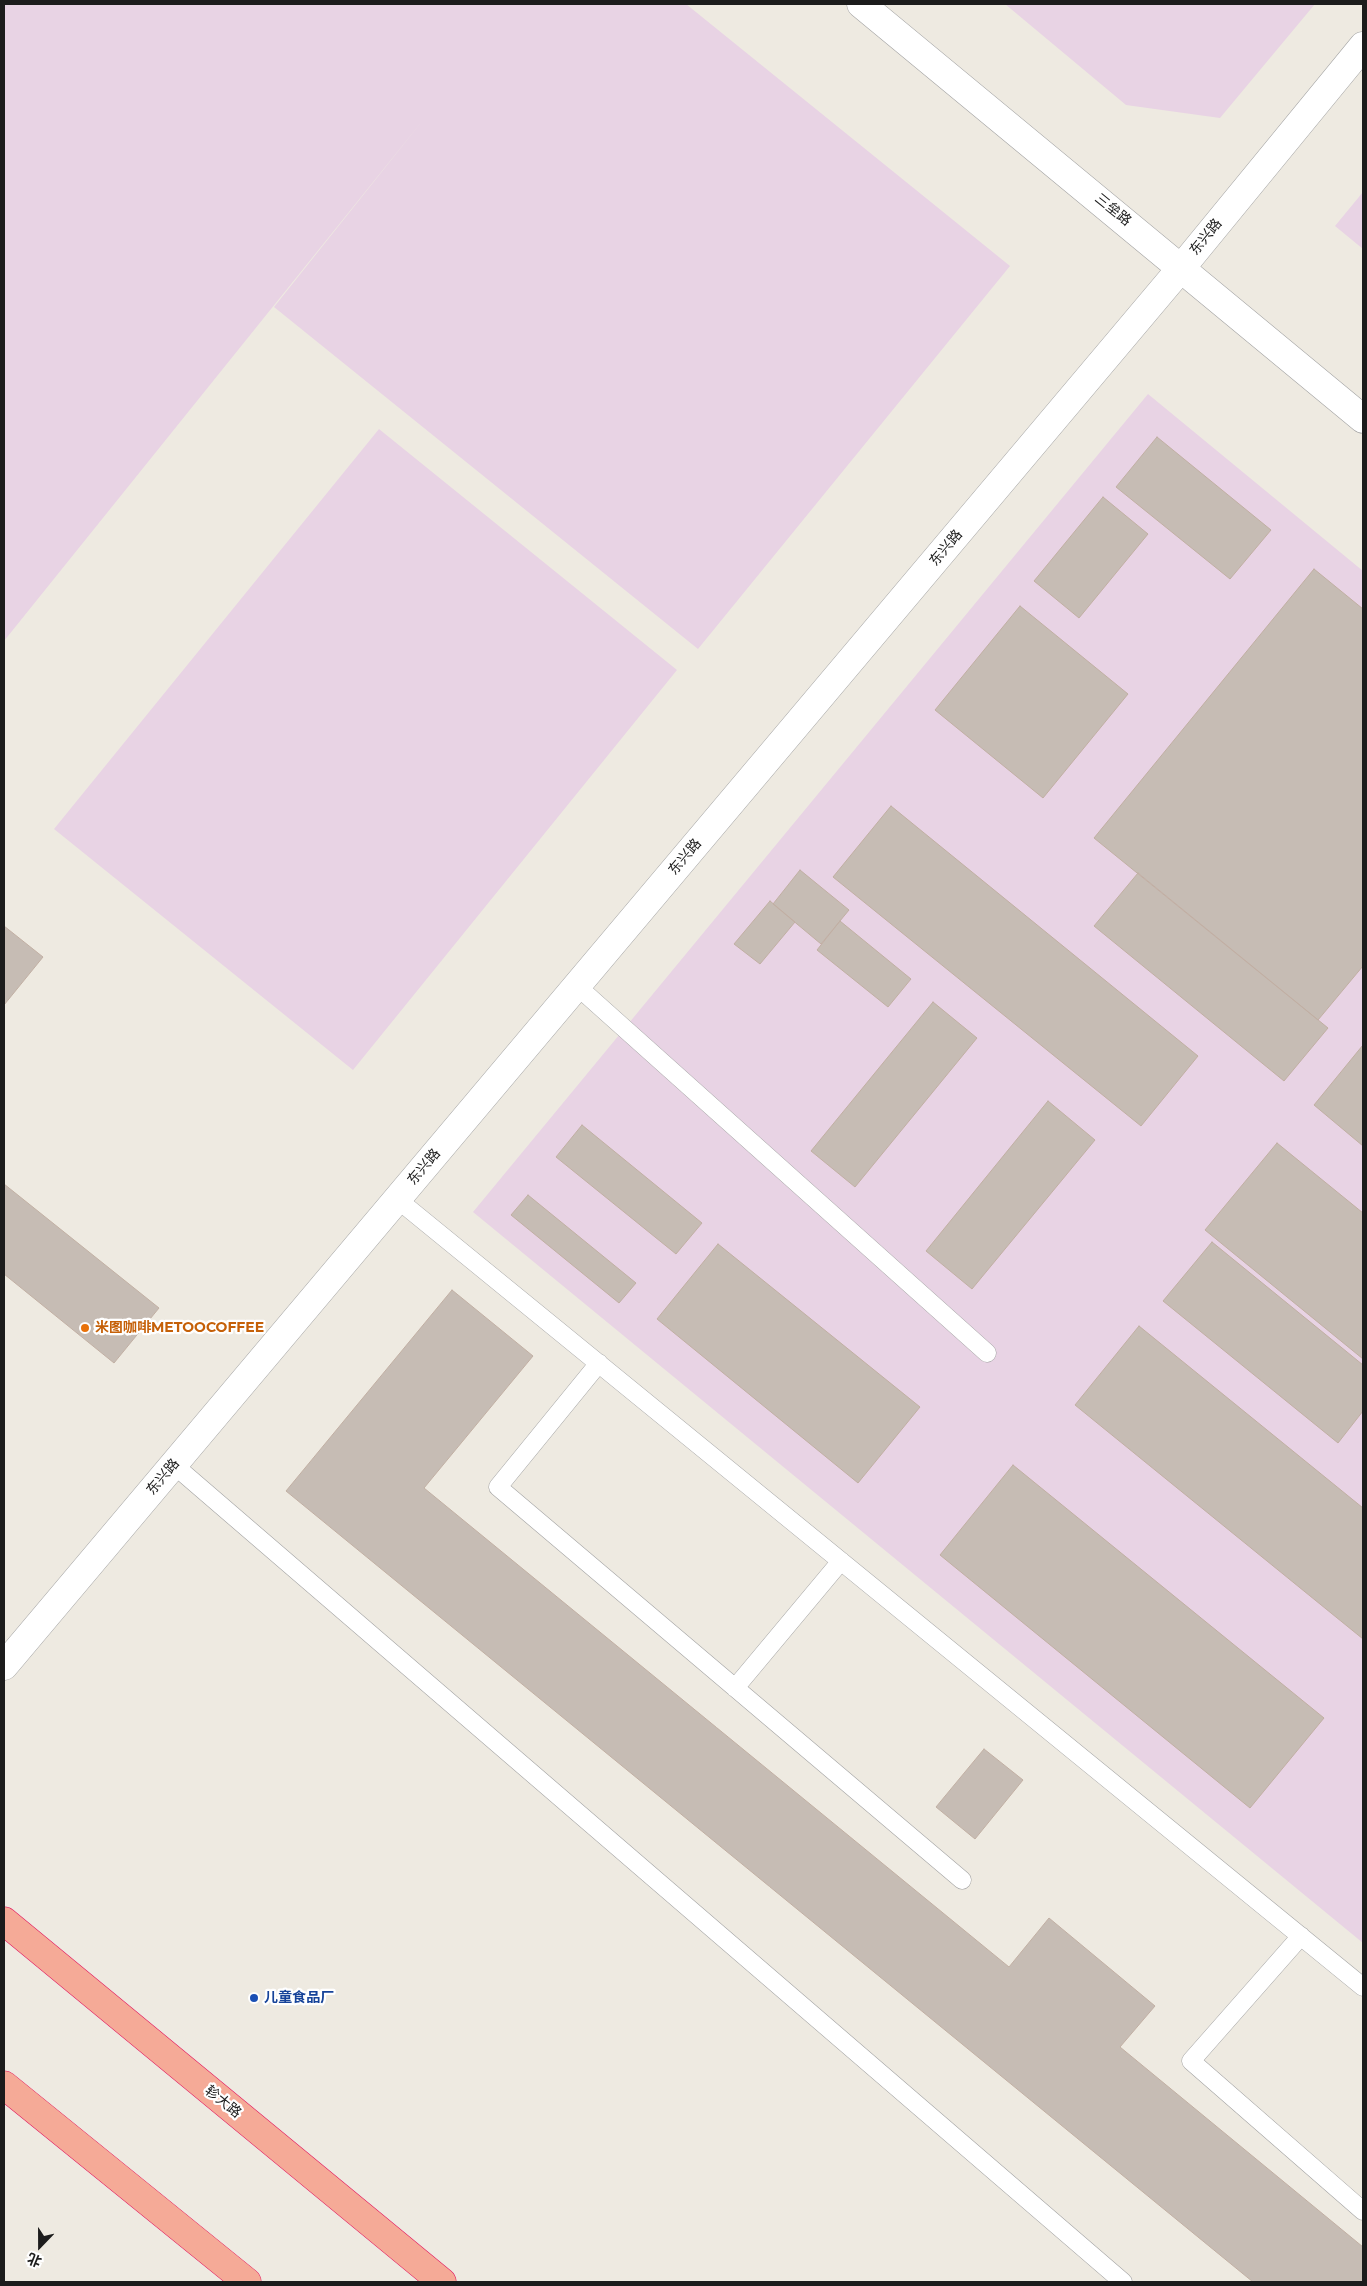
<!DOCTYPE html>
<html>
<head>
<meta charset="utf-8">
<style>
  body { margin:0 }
  #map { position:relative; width:1367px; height:2286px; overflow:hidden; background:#eeeae1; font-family:Montserrat,"Noto Sans SC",sans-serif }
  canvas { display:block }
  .frame { position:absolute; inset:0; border:5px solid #1c1c1c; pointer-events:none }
  .north { position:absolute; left:15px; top:2221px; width:50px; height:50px; -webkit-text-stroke:4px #fff; paint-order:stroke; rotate:202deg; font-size:14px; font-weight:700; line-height:20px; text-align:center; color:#1c1c1c }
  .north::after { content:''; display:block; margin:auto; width:18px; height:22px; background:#1c1c1c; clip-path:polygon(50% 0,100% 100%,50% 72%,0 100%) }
</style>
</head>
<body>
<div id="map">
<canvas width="1367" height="2286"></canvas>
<div class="frame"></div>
<div class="north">北</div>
</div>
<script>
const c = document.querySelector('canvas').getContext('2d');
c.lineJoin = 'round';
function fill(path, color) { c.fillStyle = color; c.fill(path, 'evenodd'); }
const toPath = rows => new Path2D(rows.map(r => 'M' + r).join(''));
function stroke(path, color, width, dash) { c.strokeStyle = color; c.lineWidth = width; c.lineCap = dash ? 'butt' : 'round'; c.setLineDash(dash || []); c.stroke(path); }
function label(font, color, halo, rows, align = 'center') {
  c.font = font + ' Montserrat,"Noto Sans SC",sans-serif'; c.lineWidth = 4.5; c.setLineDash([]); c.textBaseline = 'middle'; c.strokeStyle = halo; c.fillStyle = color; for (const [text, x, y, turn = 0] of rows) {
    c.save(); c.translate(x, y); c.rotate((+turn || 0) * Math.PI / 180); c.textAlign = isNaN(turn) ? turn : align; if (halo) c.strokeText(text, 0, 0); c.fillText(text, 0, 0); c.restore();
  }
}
fill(toPath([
  [4,4,686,4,1010,266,698,649,274,307,423,120,4,641],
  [1005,4,1315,4,1220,118,1126,105],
  [1363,192,1363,249,1335,226],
  [1148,394,1363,571,1363,1943,473,1212],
  [379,429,677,670,353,1070,54,829]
]), '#e8d3e4');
const building = toPath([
  [1157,437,1271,530,1230,579,1116,487,1157,437],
  [1103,497,1148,534,1079,618,1034,581,1103,497],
  [1314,569,1363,609,1363,966,1318,1020,1094,838,1314,569],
  [1020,606,1128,694,1043,798,935,710,1020,606],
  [891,806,1198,1056,1141,1126,833,877,891,806],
  [800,870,849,910,821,944,773,904,800,870],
  [1138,873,1328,1028,1284,1081,1094,926,1138,873],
  [770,901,795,922,760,964,734,944,770,901],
  [840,921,911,979,888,1007,817,950,840,921],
  [4,926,43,957,4,1005,4,926],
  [933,1002,977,1038,855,1187,811,1151,933,1002],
  [1363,1045,1363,1146,1314,1105,1363,1045],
  [1048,1101,1095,1140,972,1289,926,1251,1048,1101],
  [582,1125,702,1223,676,1254,556,1157,582,1125],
  [1277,1143,1363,1213,1363,1359,1205,1230,1277,1143],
  [4,1184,159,1308,114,1363,4,1274,4,1184],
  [528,1195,636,1283,619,1303,511,1215,528,1195],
  [1212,1242,1363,1365,1363,1411,1338,1443,1163,1301,1212,1242],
  [718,1244,920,1407,858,1483,657,1319,718,1244],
  [452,1290,533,1356,424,1488,1009,1967,1049,1918,1155,2006,1120,2047,1363,2247,1363,2282,1253,2282,286,1491,452,1290],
  [1139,1326,1363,1508,1363,1639,1075,1405,1139,1326],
  [1013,1465,1324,1718,1250,1808,940,1555,1013,1465],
  [984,1749,1023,1780,975,1839,936,1807,984,1749]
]);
fill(building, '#c6bcb4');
stroke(building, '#c1afa3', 1);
const service = toPath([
  [577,986,987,1353],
  [397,1199,1363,1987],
  [599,1363,498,1487,962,1880],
  [174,1465,1123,2282],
  [735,1688,841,1561],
  [1301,1936,1191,2061,1363,2211]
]);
const tertiary = toPath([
  [861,4,1363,419],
  [4,1666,1182,267,1363,46]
]);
const trunk = toPath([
  [4,1921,442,2282],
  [4,2085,247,2282]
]);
stroke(service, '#a3a3a3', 19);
stroke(tertiary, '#a3a3a3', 29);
stroke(trunk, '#e11961', 29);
stroke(service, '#fff', 18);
stroke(tertiary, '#fff', 28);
stroke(trunk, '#f5aa97', 28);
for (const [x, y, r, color] of [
  [85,1328,5,"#e8710a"],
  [254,1998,5,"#1a4fb4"]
]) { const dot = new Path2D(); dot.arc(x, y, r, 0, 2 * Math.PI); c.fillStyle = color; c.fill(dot); stroke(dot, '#fff', 2); }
label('14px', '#1c1c1c', '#fff', [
  ["三垒路",1113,210,39],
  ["东兴路",1206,237,-51],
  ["东兴路",946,548,-50],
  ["东兴路",685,857,-50],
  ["东兴路",424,1167,-50],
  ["东兴路",163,1477,-50],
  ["轸大路",223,2102,39]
]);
label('bold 14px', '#c56008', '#fff', [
  ["米图咖啡METOOCOFFEE",95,1328]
], 'left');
label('bold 14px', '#164399', '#fff', [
  ["儿童食品厂",264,1998]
], 'left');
</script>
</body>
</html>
